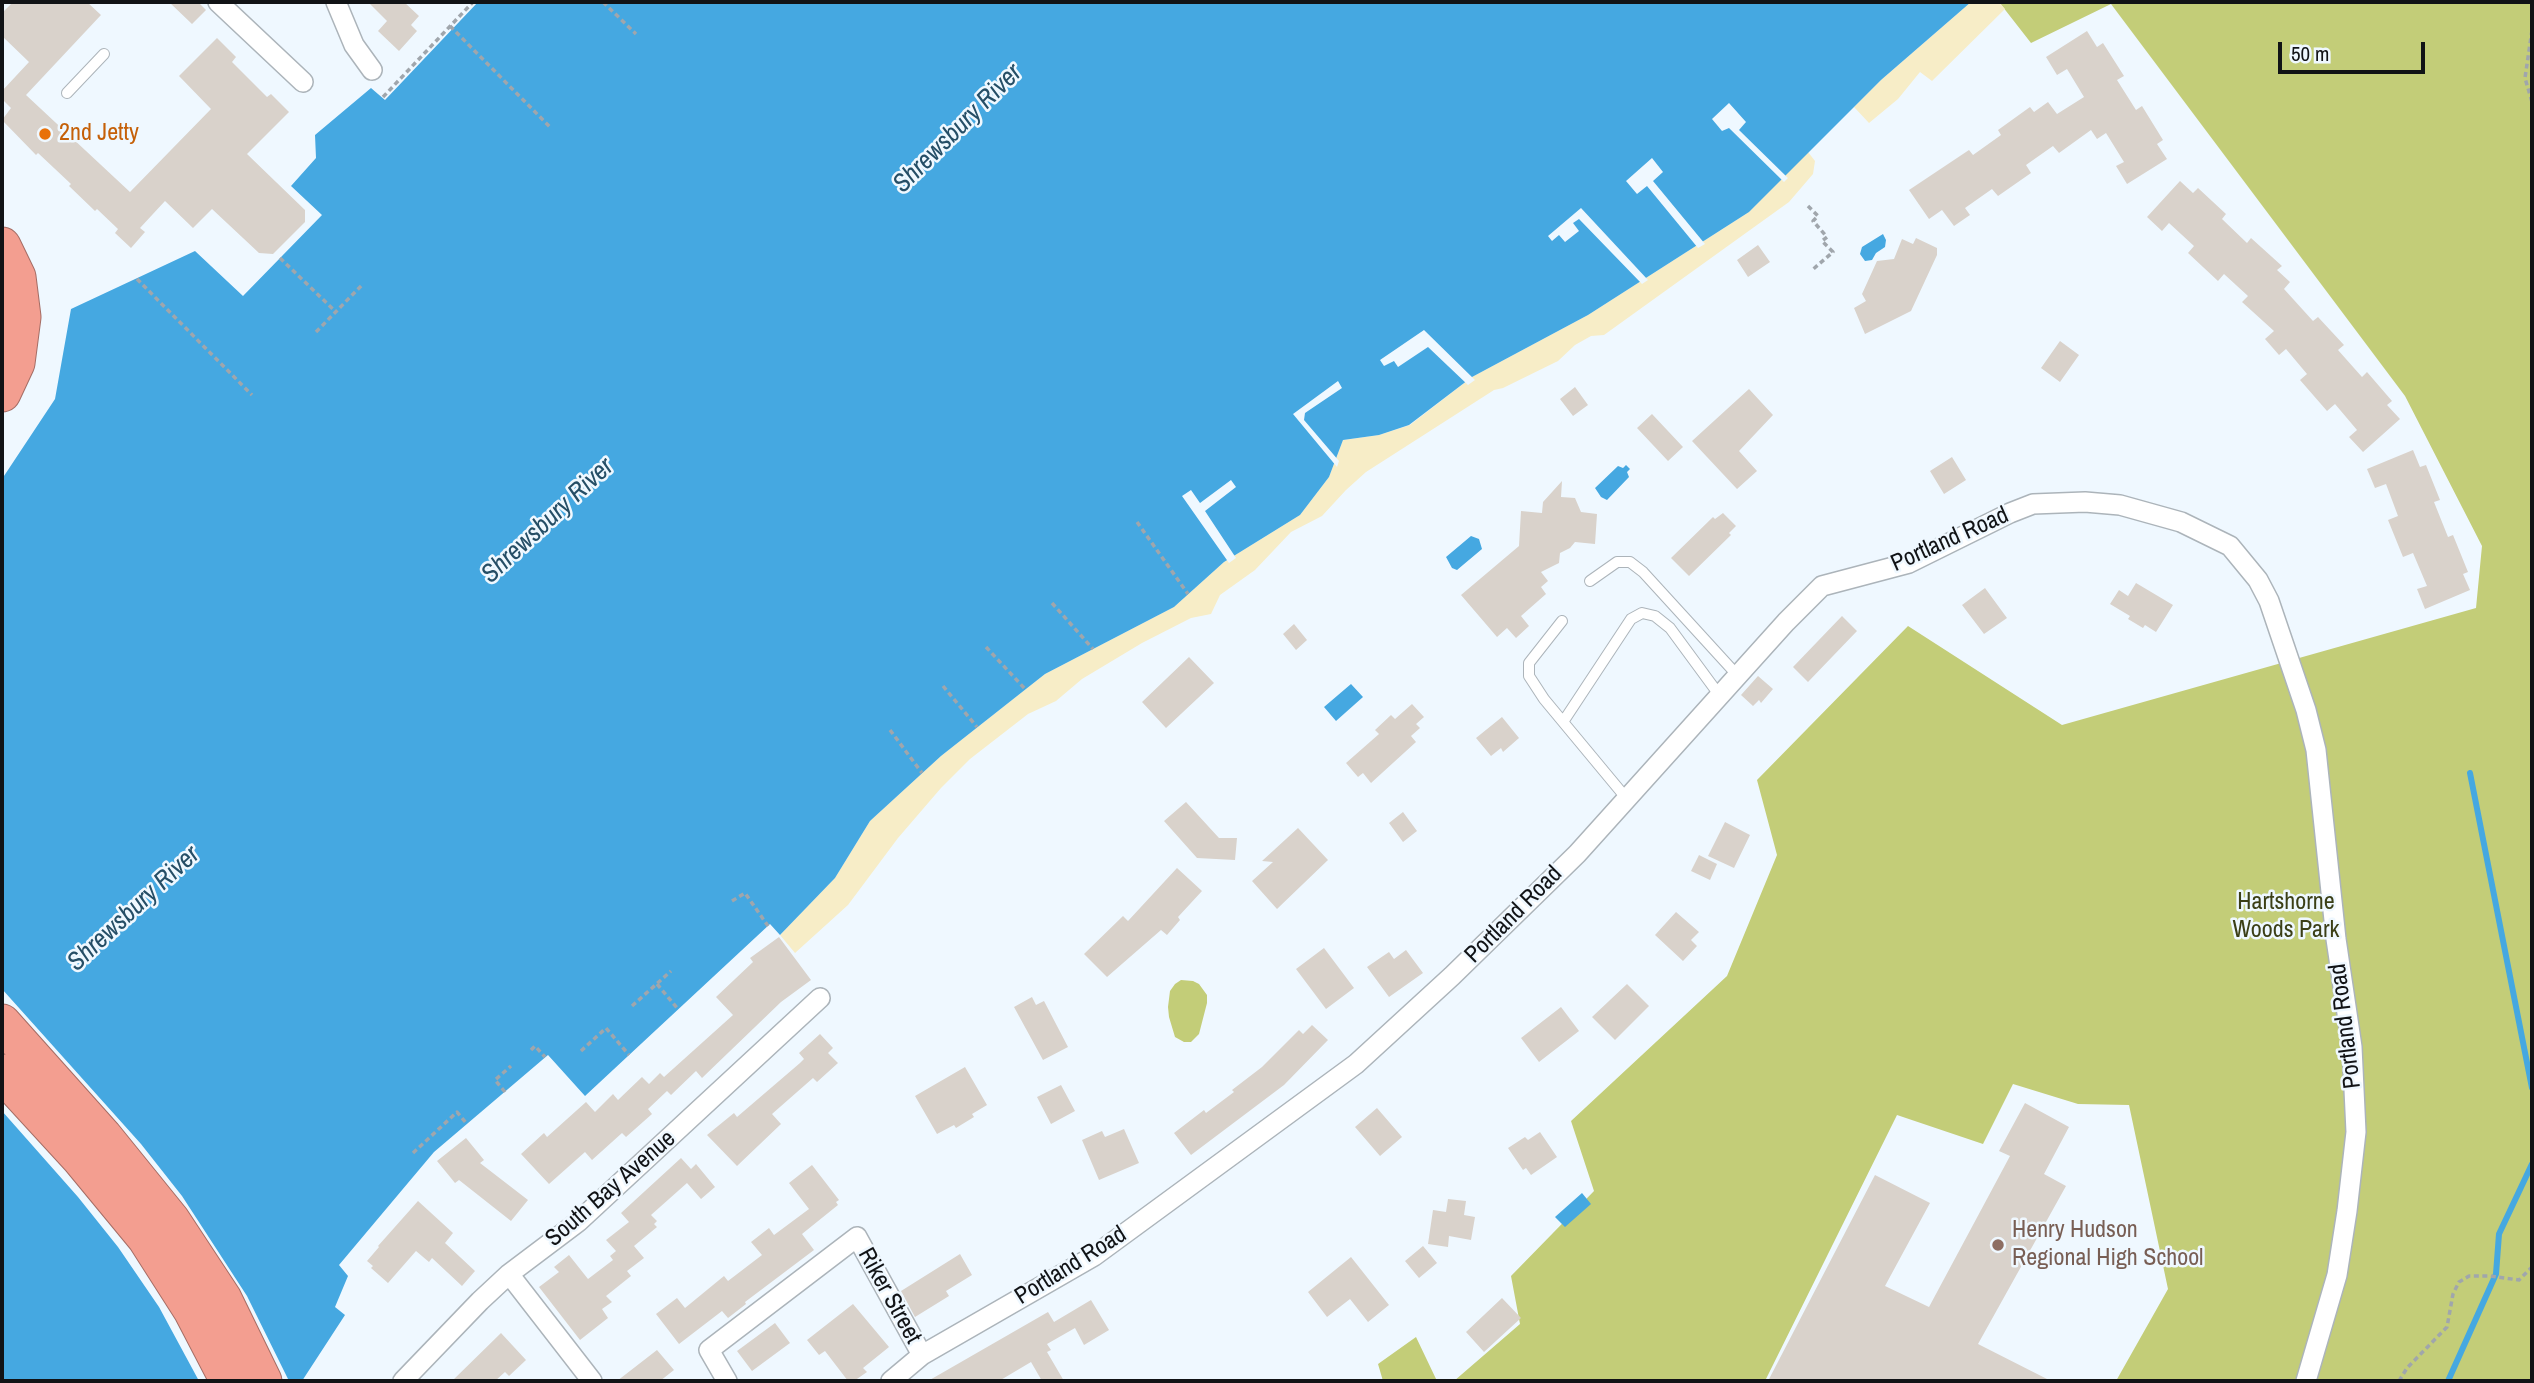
<!DOCTYPE html>
<html>
<head>
<meta charset="utf-8">
<style>
  body { margin:0 }
  #map { position:relative; width:2534px; height:1383px; overflow:hidden; background:#eff8ff; font-family:"Archivo Narrow",sans-serif }
  canvas { display:block }
  .frame { position:absolute; inset:0; border:4px solid #111316; pointer-events:none }
  .scale { position:absolute; left:2278px; top:42px; width:147px; height:32px; box-sizing:border-box; border:4px solid #111316; border-top:0; padding-left:9px; font-size:21px; line-height:24px; white-space:nowrap; color:#111316; -webkit-text-stroke:5px #eff8ff; paint-order:stroke }
</style>
</head>
<body>
<div id="map">
<canvas width="2534" height="1383"></canvas>
<div class="frame"></div>
<div class="scale">50 m</div>
</div>
<script>
const c = document.querySelector('canvas').getContext('2d');
c.lineJoin = 'round';
function fill(path, color) { c.fillStyle = color; c.fill(path, 'evenodd'); }
const toPath = rows => new Path2D(rows.map(r => 'M' + r).join(''));
function stroke(path, color, width, dash) { c.strokeStyle = color; c.lineWidth = width; c.lineCap = dash ? 'butt' : 'round'; c.setLineDash(dash || []); c.stroke(path); }
function label(font, color, halo, rows, align = 'center') {
  c.font = font + ' "Archivo Narrow",sans-serif'; c.lineWidth = 5; c.setLineDash([]); c.textBaseline = 'middle'; c.strokeStyle = halo; c.fillStyle = color; for (const [text, x, y, turn = 0] of rows) {
    c.save(); c.translate(x, y); c.rotate((+turn || 0) * Math.PI / 180); c.textAlign = isNaN(turn) ? turn : align; if (halo) c.strokeText(text, 0, 0); c.fillText(text, 0, 0); c.restore();
  }
}
fill(toPath([
  [1999,2,2532,2,2532,1381,2116,1381,2168,1289,2129,1105,2078,1104,2013,1084,1983,1144,1897,1115,1765,1381,1454,1381,1520,1324,1511,1276,1594,1191,1571,1121,1727,976,1777,855,1757,780,1908,626,2062,725,2476,608,2482,546,2405,396,2111,4,2031,43],
  [1181,980,1193,981,1199,984,1207,995,1207,1003,1199,1034,1191,1042,1184,1042,1175,1037,1169,1017,1168,1007,1170,991,1175,984],
  [1416,1337,1437,1381,1383,1381,1378,1364]
]), '#c3cd78');
fill(toPath([
  [1971,2,1999,2,2005,9,1932,81,1920,72,1898,99,1869,123,1854,107,1881,80],
  [1808,152,1815,161,1813,174,1789,202,1604,335,1591,336,1575,345,1558,361,1503,388,1494,390,1366,472,1346,490,1322,516,1291,532,1255,570,1220,595,1211,614,1191,618,1142,643,1082,679,1056,701,1028,714,970,759,941,788,898,838,848,905,795,953,780,935,835,878,870,821,941,756,1045,674,1174,607,1224,562,1300,515,1329,477,1343,440,1379,435,1410,425,1472,377,1588,315,1749,212]
]), '#f7edc7');
fill(toPath([
  [478,2,1971,2,1881,80,1749,212,1588,315,1472,377,1409,425,1379,435,1343,440,1329,477,1300,515,1224,562,1174,607,1045,674,941,756,870,821,835,878,780,935,770,924,585,1096,548,1055,434,1152,339,1265,348,1276,335,1307,345,1315,302,1381,2,1381,2,479,55,399,71,309,195,251,243,296,322,215,291,186,316,158,315,135,371,88,385,100],
  [1883,234,1886,240,1885,247,1876,253,1872,260,1865,261,1860,254,1862,247],
  [1626,465,1630,469,1627,472,1629,477,1607,500,1601,497,1595,488,1618,466,1623,468],
  [1471,536,1479,539,1482,549,1457,570,1452,568,1446,557],
  [1351,684,1363,697,1336,721,1324,707],
  [1582,1193,1591,1204,1565,1227,1555,1217]
]), '#45a8e1');
fill(toPath([
  [1729,103,1746,122,1739,130,1788,178,1784,182,1729,128,1722,131,1712,119],
  [1652,158,1663,172,1653,181,1705,244,1698,248,1647,186,1637,194,1626,181],
  [1581,208,1648,280,1642,284,1579,219,1573,223,1579,231,1565,242,1559,235,1552,241,1548,236],
  [1424,330,1475,380,1468,385,1428,347,1398,367,1394,361,1384,366,1380,360],
  [1338,381,1342,388,1305,413,1304,420,1339,461,1337,467,1293,414],
  [1231,480,1236,487,1205,511,1236,558,1229,563,1182,496,1191,490,1200,503],
  [2,989,141,1144,182,1196,247,1296,289,1381,199,1381,159,1307,118,1247,78,1197,2,1111]
]), '#eff8ff');
stroke(toPath([
  [2470,773,2532,1088],
  [2448,1381,2496,1274,2499,1234,2532,1164]
]), '#45a8e1', 6);
fill(toPath([
  [13,2,87,2,101,15,26,95,130,192,211,109,179,76,217,38,236,57,232,62,267,97,271,94,289,112,247,154,305,210,305,222,273,254,259,253,212,209,193,228,165,201,140,228,145,232,131,248,115,233,118,229,97,209,95,211,69,186,71,184,38,153,36,155,2,120,11,108,2,99,2,91,29,62,2,36,2,13],
  [169,2,198,2,206,10,192,24],
  [368,2,404,2,419,16,411,25,417,31,399,51,378,31,387,21],
  [2087,31,2097,47,2103,43,2124,76,2117,80,2136,110,2142,106,2163,140,2157,144,2167,159,2127,184,2116,166,2124,162,2106,133,2097,139,2091,130,2059,153,2053,146,2026,165,2031,173,1998,196,1992,189,1965,208,1970,215,1954,226,1942,210,1929,219,1909,190,1969,150,1973,155,2001,135,1998,130,2030,107,2034,112,2048,102,2057,114,2084,97,2067,69,2057,75,2046,57],
  [2180,181,2193,193,2198,188,2226,214,2222,219,2247,243,2251,238,2282,266,2277,270,2290,282,2284,289,2313,321,2318,317,2344,345,2338,350,2362,377,2367,372,2392,401,2387,405,2400,419,2363,452,2349,437,2357,430,2335,404,2327,411,2300,380,2307,374,2286,349,2279,355,2265,339,2274,331,2242,302,2248,296,2224,274,2218,281,2188,253,2194,246,2169,223,2162,231,2147,217],
  [1916,238,1937,248,1937,255,1911,311,1865,334,1854,308,1866,301,1862,294,1877,261,1894,259,1902,239,1913,244],
  [1758,245,1770,262,1748,277,1737,260],
  [2060,341,2079,355,2060,382,2041,368],
  [1575,387,1588,405,1573,416,1560,399],
  [1749,389,1773,415,1739,451,1757,471,1737,489,1692,441],
  [1652,414,1683,447,1668,461,1637,428],
  [2413,450,2420,467,2426,465,2440,500,2434,502,2448,537,2453,535,2468,572,2463,574,2470,590,2425,609,2417,589,2427,586,2413,553,2403,557,2388,520,2398,516,2386,484,2375,488,2367,469],
  [1952,457,1966,480,1944,494,1930,471],
  [1562,481,1561,497,1575,498,1581,512,1597,514,1595,544,1575,542,1570,548,1560,553,1559,563,1541,572,1548,581,1541,587,1546,594,1521,616,1529,626,1516,638,1507,628,1497,637,1461,595,1519,546,1521,511,1542,513,1543,502],
  [1723,513,1736,526,1729,533,1731,535,1689,576,1671,558,1713,517,1715,519],
  [2136,583,2173,605,2156,632,2145,625,2143,628,2128,619,2130,616,2110,604,2119,590,2128,596],
  [1985,588,2007,618,1984,634,1962,605],
  [1842,616,1857,631,1808,682,1793,667],
  [1294,624,1307,640,1296,650,1283,634],
  [1189,657,1214,683,1166,728,1142,702],
  [1758,676,1773,689,1761,703,1759,700,1753,706,1741,695],
  [1412,704,1424,717,1416,724,1420,728,1411,736,1416,742,1371,783,1363,773,1358,777,1346,763,1379,734,1375,730,1391,715,1395,719],
  [1502,717,1519,738,1503,752,1501,748,1491,756,1476,738],
  [1186,802,1219,838,1237,838,1235,860,1197,858,1164,821],
  [1403,812,1417,831,1403,842,1389,823],
  [1725,822,1750,835,1734,868,1708,856],
  [1298,828,1328,860,1277,909,1252,881,1273,862,1262,861],
  [1699,855,1717,864,1710,880,1691,871],
  [1177,868,1202,891,1178,917,1180,920,1167,935,1161,930,1107,977,1084,954,1123,916,1128,921],
  [1676,912,1699,932,1691,940,1697,946,1683,961,1655,935],
  [779,937,811,980,781,1002,702,1078,696,1071,671,1095,667,1091,648,1109,652,1114,626,1137,622,1133,592,1160,585,1152,549,1184,521,1154,544,1133,547,1137,586,1102,595,1112,613,1094,618,1100,642,1077,649,1084,660,1073,664,1077,733,1015,716,997,753,962,750,958],
  [1324,948,1354,988,1326,1009,1296,969],
  [1406,950,1423,973,1389,997,1367,967,1389,952,1394,959],
  [1627,984,1649,1006,1615,1040,1592,1017],
  [1032,997,1036,1005,1044,1001,1068,1047,1043,1060,1014,1007],
  [1561,1007,1579,1031,1539,1062,1521,1038],
  [1312,1025,1328,1040,1284,1085,1191,1155,1174,1133,1204,1110,1206,1113,1234,1092,1232,1090,1262,1067,1299,1030,1303,1034],
  [820,1034,833,1048,828,1053,838,1063,817,1082,813,1078,772,1114,781,1124,737,1166,707,1135,734,1113,737,1117,800,1063,804,1059,799,1053],
  [965,1067,987,1105,972,1114,974,1117,956,1128,954,1125,937,1134,915,1096],
  [1061,1085,1075,1111,1051,1124,1037,1097],
  [2025,1103,2069,1127,2044,1174,2066,1186,1978,1344,2051,1381,1768,1381,1875,1175,1930,1203,1885,1286,1929,1307,2010,1156,1999,1151],
  [1377,1108,1402,1137,1380,1156,1355,1127],
  [1124,1129,1139,1163,1099,1180,1082,1140,1102,1131,1105,1137],
  [1540,1132,1557,1157,1531,1175,1526,1168,1523,1170,1508,1148,1525,1137,1528,1140],
  [466,1138,484,1160,480,1163,528,1200,511,1221,459,1180,455,1183,437,1161],
  [681,1158,691,1169,696,1164,715,1187,701,1199,687,1183,651,1215,657,1221,654,1224,657,1227,634,1246,644,1258,627,1271,631,1276,606,1296,612,1302,602,1309,608,1318,580,1340,539,1287,559,1272,554,1267,569,1255,588,1279,613,1260,610,1256,616,1251,606,1240,629,1222,621,1213],
  [812,1165,839,1200,836,1202,838,1205,802,1234,814,1250,745,1302,746,1304,728,1318,722,1311,679,1344,656,1314,677,1298,685,1308,724,1276,728,1281,762,1255,751,1242,769,1228,774,1235,809,1209,789,1183],
  [1448,1199,1466,1201,1464,1215,1475,1217,1471,1240,1449,1236,1448,1247,1428,1244,1433,1210,1446,1212],
  [418,1201,453,1233,445,1243,475,1271,462,1286,432,1258,429,1262,416,1251,388,1283,371,1268,373,1266,367,1261,379,1247,378,1246],
  [1423,1246,1437,1263,1419,1278,1405,1261],
  [960,1254,972,1275,946,1291,949,1296,915,1317,901,1291],
  [1351,1257,1389,1305,1368,1322,1350,1299,1327,1317,1308,1292],
  [1502,1298,1521,1318,1484,1352,1466,1332],
  [1091,1300,1109,1330,1084,1345,1075,1328,1047,1344,1051,1350,1047,1352,1064,1381,1042,1381,1031,1362,999,1381,928,1381,1048,1312,1054,1322],
  [853,1304,889,1347,863,1368,867,1372,854,1381,848,1381,825,1351,819,1355,807,1340],
  [775,1323,790,1343,752,1371,737,1351],
  [501,1333,526,1360,509,1376,505,1372,495,1381,452,1381],
  [657,1350,674,1370,660,1381,617,1381]
]), '#d9d2cb');
const lane = toPath([
  [67,93,104,54],
  [1590,581,1617,562,1630,562,1643,572,1738,676],
  [1562,621,1529,663,1529,676,1544,699,1627,799],
  [1563,722,1631,619,1642,613,1655,616,1670,628,1720,696]
]);
const street = toPath([
  [218,2,303,82],
  [336,2,354,45,372,70],
  [509,1274,592,1381],
  [403,1381,480,1301,509,1274,578,1222,820,998],
  [727,1381,709,1350,857,1237,922,1355],
  [891,1381,922,1355,1094,1256,1356,1064,1452,976,1577,854,1786,622,1822,586,1909,563,2010,513,2033,504,2085,502,2120,505,2181,522,2230,546,2258,580,2269,601,2306,710,2316,750,2336,939,2352,1047,2356,1132,2347,1211,2337,1275,2306,1381]
]);
const highway = toPath([
  [2,246,17,277,22,317,16,363,2,393],
  [2,1023,103,1136,171,1220,223,1299,263,1381],
  [2,1073,80,1158,146,1238,192,1310,229,1381]
]);
stroke(lane, '#acb4ba', 12);
stroke(street, '#acb4ba', 22);
stroke(highway, '#a46d65', 39);
stroke(toPath([
  [603,2,636,34],
  [450,26,550,127],
  [2532,30,2525,78,2532,102],
  [383,97,473,2],
  [1808,206,1818,216,1813,221,1827,237,1822,241,1833,252,1811,271],
  [280,258,336,312],
  [137,279,252,395],
  [316,332,362,285],
  [1137,522,1188,594],
  [1052,603,1093,649],
  [986,647,1026,690],
  [943,686,977,727],
  [890,730,922,773],
  [732,901,745,893,768,926],
  [657,984,678,1009],
  [632,1006,671,971],
  [531,1050,535,1046,545,1057],
  [581,1051,606,1028,629,1055],
  [505,1092,495,1080,511,1066],
  [413,1153,457,1112,467,1124],
  [2399,1381,2407,1368,2447,1327,2453,1294,2459,1282,2469,1276,2490,1276,2519,1280,2532,1267]
]), '#a0a6ac', 3.5, [5, 3.5]);
stroke(lane, '#fff', 10);
stroke(street, '#fff', 19);
stroke(highway, '#f39e90', 37);
for (const [x, y, r, color] of [
  [45,134,7,"#e8710a"],
  [1998,1245,7,"#8d6e63"]
]) { const dot = new Path2D(); dot.arc(x, y, r, 0, 2 * Math.PI); c.fillStyle = color; c.fill(dot); stroke(dot, '#eff8ff', 2.5); }
label('24px', '#c56008', '#eff8ff', [
  ["2nd Jetty",59,134]
], 'left');
label('24px', '#111316', '#eff8ff', [
  ["Portland Road",1950,540,-24],
  ["Portland Road",1514,915,-45],
  ["Portland Road",2346,1026,-97],
  ["South Bay Avenue",611,1189,-41],
  ["Portland Road",1071,1266,-32],
  ["Riker Street",889,1296,61]
]);
label('24px', '#3b3f16', '#eff8ff', [
  ["Hartshorne",2286,903],
  ["Woods Park",2286,931]
]);
label('24px', '#785e54', '#eff8ff', [
  ["Henry Hudson",2012,1231],
  ["Regional High School",2012,1259]
], 'left');
label('italic 26px', '#254e66', '#eff8ff', [
  ["Shrewsbury River",958,129,-45],
  ["Shrewsbury River",548,521,-43],
  ["Shrewsbury River",134,909,-43]
]);
</script>
</body>
</html>
